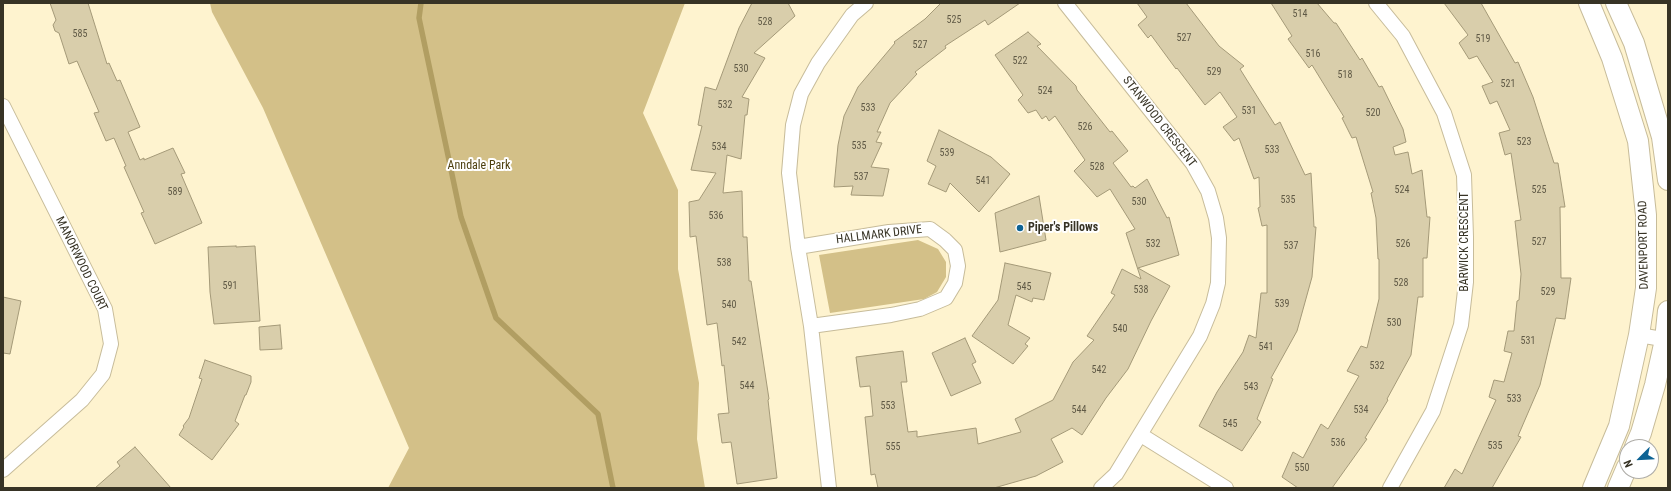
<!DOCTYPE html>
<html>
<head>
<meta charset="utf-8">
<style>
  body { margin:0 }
  #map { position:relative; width:1671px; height:491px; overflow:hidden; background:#fef3cf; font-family:"Roboto Condensed",sans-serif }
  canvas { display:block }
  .frame { position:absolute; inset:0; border:4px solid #373325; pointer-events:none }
  .north { position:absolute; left:1619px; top:439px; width:40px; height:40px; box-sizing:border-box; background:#fff; border:1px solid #afada8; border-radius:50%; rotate:246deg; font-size:11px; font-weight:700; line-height:16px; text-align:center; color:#373325 }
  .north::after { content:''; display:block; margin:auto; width:14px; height:18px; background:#0e6394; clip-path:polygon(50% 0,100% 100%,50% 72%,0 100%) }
</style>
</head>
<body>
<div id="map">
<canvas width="1671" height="491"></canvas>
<div class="frame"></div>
<div class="north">N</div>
</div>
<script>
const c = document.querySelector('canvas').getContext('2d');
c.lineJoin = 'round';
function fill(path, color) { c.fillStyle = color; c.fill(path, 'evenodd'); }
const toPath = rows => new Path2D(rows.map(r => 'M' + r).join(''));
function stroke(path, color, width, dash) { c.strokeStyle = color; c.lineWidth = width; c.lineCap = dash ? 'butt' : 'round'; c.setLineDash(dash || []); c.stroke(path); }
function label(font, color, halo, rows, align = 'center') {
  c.font = font + ' "Roboto Condensed",sans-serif'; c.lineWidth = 4; c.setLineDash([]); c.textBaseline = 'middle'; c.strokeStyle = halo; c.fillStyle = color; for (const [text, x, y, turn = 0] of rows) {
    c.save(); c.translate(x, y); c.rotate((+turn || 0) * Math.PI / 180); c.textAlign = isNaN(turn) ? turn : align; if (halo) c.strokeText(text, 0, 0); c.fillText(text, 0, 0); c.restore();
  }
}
fill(toPath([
  [210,3,685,3,643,113,678,190,678,269,699,383,697,439,705,488,388,488,409,448,263,108,212,12],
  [918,240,938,249,946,262,946,277,937,292,924,299,830,313,819,255]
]), '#d3c088');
stroke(toPath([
  [421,3,419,18,461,217,496,318,598,414,613,488]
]), '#b19e62', 5.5);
const building = toPath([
  [50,3,88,3,107,64,109,63,117,81,120,80,140,127,128,132,140,160,144,158,144,160,173,148,185,173,181,174,202,223,155,244,141,213,144,212,124,167,126,166,114,138,106,141,94,113,99,112,77,61,69,64,59,33,55,31,53,25,56,20,50,3],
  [752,3,788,3,795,16,754,53,765,58,742,97,749,99,747,115,745,115,741,159,727,155,723,193,742,191,743,237,747,237,749,281,751,281,769,399,768,400,777,478,737,484,731,442,722,443,718,414,729,413,724,365,722,366,717,323,707,325,696,236,690,237,689,202,699,200,716,173,691,170,702,126,698,125,705,87,716,90,739,28,752,3],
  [941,3,1020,3,988,25,985,20,945,46,946,48,915,72,917,74,890,103,877,132,881,132,876,142,882,143,871,167,889,169,883,196,851,195,853,186,834,187,838,145,844,116,858,87,895,43,894,42,925,19,941,3],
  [1137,3,1186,3,1219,46,1244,66,1240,69,1275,125,1280,122,1305,175,1311,173,1314,227,1316,227,1312,277,1297,331,1271,378,1273,379,1257,419,1261,422,1242,451,1199,426,1217,392,1243,352,1249,335,1256,338,1261,293,1267,293,1267,225,1262,226,1258,208,1260,207,1259,177,1254,179,1239,138,1234,141,1223,127,1237,117,1220,92,1205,105,1177,68,1176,69,1151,35,1148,38,1138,25,1147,17,1137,3],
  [1271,3,1317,3,1334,23,1336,23,1360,60,1362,58,1379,87,1382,86,1403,129,1406,142,1393,147,1395,155,1408,152,1412,174,1422,170,1427,217,1430,217,1427,258,1423,258,1423,297,1418,297,1411,355,1387,399,1388,400,1365,438,1367,439,1332,488,1298,488,1282,477,1293,452,1303,458,1321,424,1328,429,1359,376,1347,371,1361,346,1367,348,1379,299,1379,259,1378,259,1376,218,1371,193,1373,192,1356,137,1352,138,1342,118,1344,117,1312,65,1309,68,1288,39,1292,36,1271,3],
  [1444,3,1481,3,1515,63,1518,62,1533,97,1554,163,1558,163,1565,207,1560,207,1561,278,1571,278,1565,319,1556,318,1540,385,1518,436,1521,437,1492,488,1444,488,1455,469,1462,474,1496,400,1489,397,1494,380,1504,382,1512,353,1504,351,1508,331,1514,331,1517,301,1519,300,1521,274,1515,221,1521,220,1511,153,1505,155,1499,133,1510,130,1497,101,1490,104,1482,86,1493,82,1477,56,1469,59,1459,43,1468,35,1444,3],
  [1028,32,1041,44,1037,46,1076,86,1077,90,1110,132,1112,131,1128,151,1113,163,1131,187,1133,186,1135,188,1147,179,1167,218,1169,217,1179,255,1138,268,1170,286,1151,321,1128,369,1106,398,1082,435,1072,428,1051,439,1063,462,1036,476,994,488,878,488,875,474,871,475,865,417,873,416,870,386,860,387,856,357,903,351,907,382,901,382,908,432,917,431,917,437,976,428,978,444,1021,432,1015,419,1053,400,1073,362,1094,340,1087,336,1115,295,1111,293,1122,269,1141,279,1126,233,1135,229,1110,189,1097,197,1074,171,1085,160,1055,116,1049,121,1046,116,1042,119,1036,110,1028,113,1018,100,1023,95,995,55,1028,32],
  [939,130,991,157,1010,174,979,212,950,183,946,192,928,184,936,166,927,161,939,130],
  [1039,196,1046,240,1000,252,995,213,1039,196],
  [236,246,236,247,255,246,260,321,214,324,210,292,208,247,236,246],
  [1005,263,1051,273,1044,300,1033,298,1032,302,1016,295,1008,325,1030,338,1025,344,1028,346,1013,364,972,336,998,300,1005,263],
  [3,297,21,301,10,354,3,353,3,297],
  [280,325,282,349,260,350,259,327,280,325],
  [965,338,976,362,972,364,981,383,951,396,932,353,965,338],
  [205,360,251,376,251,382,246,395,245,395,235,421,239,424,212,460,179,435,184,427,183,426,189,418,202,379,199,378,205,360],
  [135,447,171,488,95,488,120,466,117,462,135,447]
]);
fill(building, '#d9ceab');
stroke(building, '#a49978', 1);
const street = toPath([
  [1065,3,1193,164,1208,191,1216,218,1219,238,1218,283,1213,304,1200,336,1116,474,1101,488],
  [1376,3,1403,36,1444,113,1464,175,1466,237,1466,282,1461,325,1433,411,1390,488],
  [3,106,105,309,111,344,103,374,82,400,3,470],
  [798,247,889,232,930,229,945,240,955,250,958,266,955,283,946,298,920,309,891,315,811,326],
  [1639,335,1668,340],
  [1141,435,1226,488],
  [829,488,811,326,798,247,789,173,793,125,801,94,818,63,852,15,866,3]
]);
const secondary = toPath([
  [1589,3,1612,58,1638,141,1646,215,1646,288,1639,335,1619,426,1593,488],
  [1616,3,1634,43,1662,137,1668,180],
  [1635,447,1641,433,1655,385,1665,340,1668,311],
  [1618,488,1627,467]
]);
stroke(street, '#c7bc9a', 16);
stroke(secondary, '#c7bc9a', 22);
stroke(street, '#fff', 14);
stroke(secondary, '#fff', 20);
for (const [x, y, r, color] of [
  [1020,228,4,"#0e6394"]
]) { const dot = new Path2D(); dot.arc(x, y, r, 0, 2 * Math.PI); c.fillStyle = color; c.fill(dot); stroke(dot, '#fff', 1.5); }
label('10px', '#605a46', null, [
  ["514",1300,14],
  ["525",954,20],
  ["528",765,22],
  ["585",80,34],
  ["527",1184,38],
  ["519",1483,39],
  ["527",920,45],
  ["516",1313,54],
  ["522",1020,61],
  ["530",741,69],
  ["529",1214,72],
  ["518",1345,75],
  ["521",1508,84],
  ["524",1045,91],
  ["532",725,105],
  ["533",868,108],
  ["531",1249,111],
  ["520",1373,113],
  ["526",1085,127],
  ["523",1524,142],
  ["535",859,146],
  ["534",719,147],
  ["533",1272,150],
  ["539",947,153],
  ["528",1097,167],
  ["537",861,177],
  ["541",983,181],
  ["524",1402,190],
  ["525",1539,190],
  ["589",175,192],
  ["535",1288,200],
  ["530",1139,202],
  ["536",716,216],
  ["527",1539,242],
  ["532",1153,244],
  ["526",1403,244],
  ["537",1291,246],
  ["538",724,263],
  ["528",1401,283],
  ["591",230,286],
  ["545",1024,287],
  ["538",1141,290],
  ["529",1548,292],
  ["539",1282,304],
  ["540",729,305],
  ["530",1394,323],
  ["540",1120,329],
  ["531",1528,341],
  ["542",739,342],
  ["541",1266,347],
  ["532",1377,366],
  ["542",1099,370],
  ["544",747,386],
  ["543",1251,387],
  ["533",1514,399],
  ["553",888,406],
  ["544",1079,410],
  ["534",1361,410],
  ["545",1230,424],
  ["536",1338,443],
  ["535",1495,446],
  ["555",893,447],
  ["550",1302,468]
]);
label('12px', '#373325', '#fff', [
  ["STANWOOD CRESCENT",1159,122,52],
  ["HALLMARK DRIVE",879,235,-7],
  ["BARWICK CRESCENT",1465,242,-90],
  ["DAVENPORT ROAD",1644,245,-91],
  ["MANORWOOD COURT",81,264,64]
]);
label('12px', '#4d3f0e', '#fff', [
  ["Anndale Park",479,166]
]);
label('bold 12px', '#373325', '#fff', [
  ["Piper's Pillows",1028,228]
], 'left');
</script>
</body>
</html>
